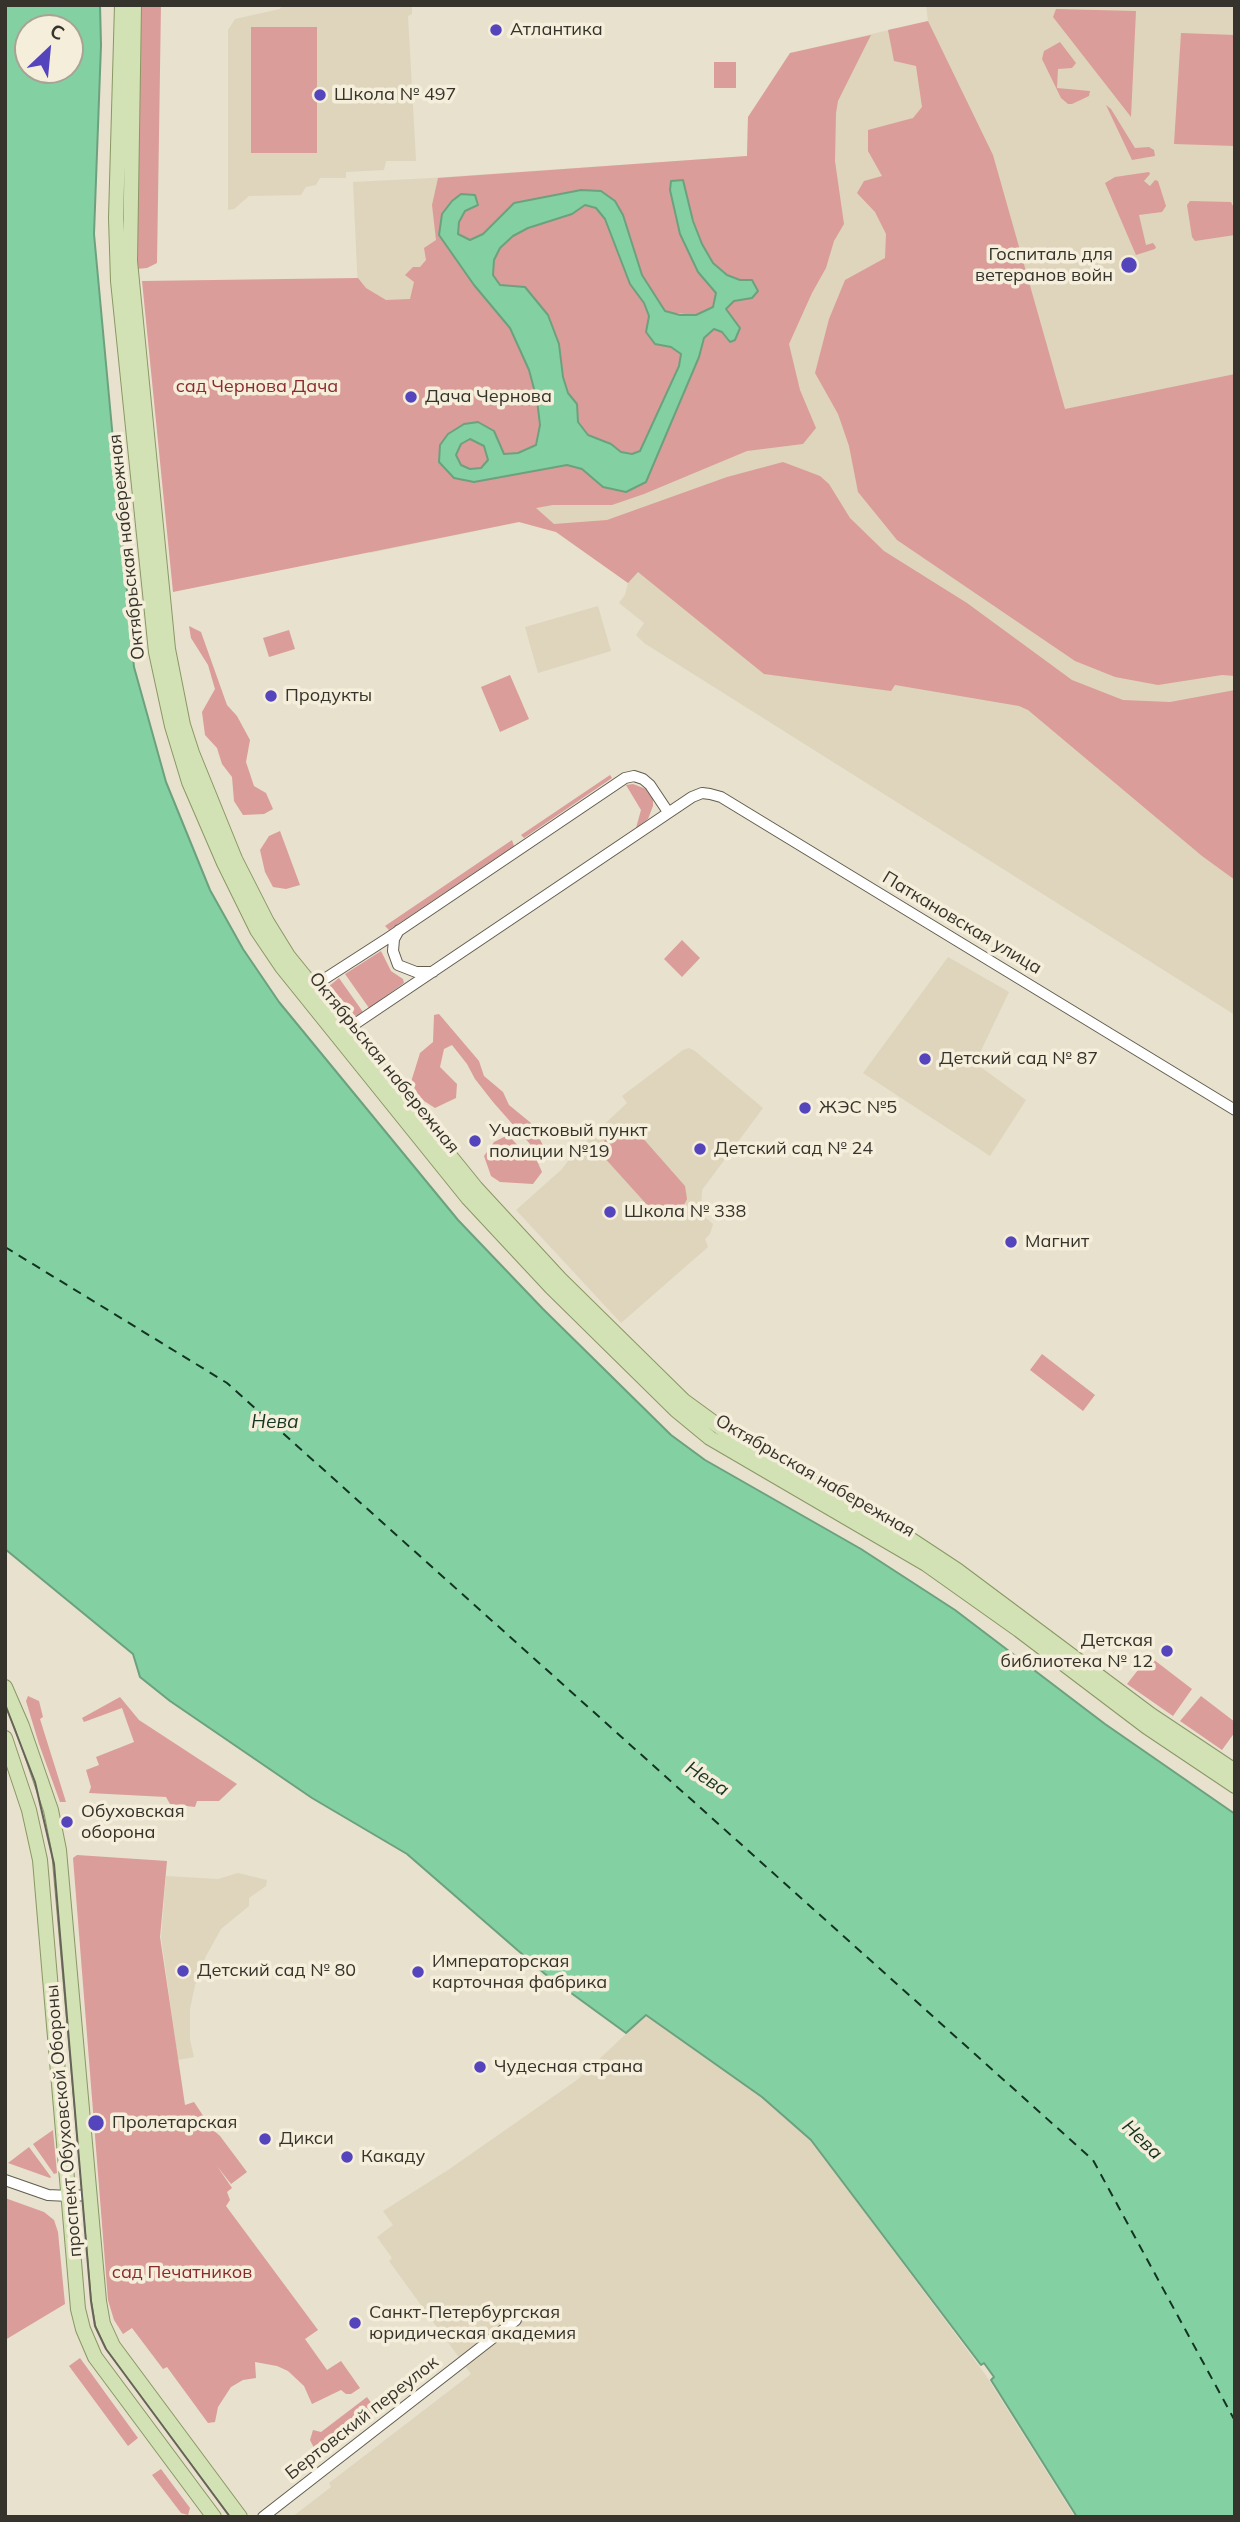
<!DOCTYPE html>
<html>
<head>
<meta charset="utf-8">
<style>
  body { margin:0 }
  #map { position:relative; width:1240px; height:2522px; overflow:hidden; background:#e7e1ce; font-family:Mulish,sans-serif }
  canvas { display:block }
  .frame { position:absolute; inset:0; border:7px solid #35332c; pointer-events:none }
  .north { position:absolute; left:14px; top:14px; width:70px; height:70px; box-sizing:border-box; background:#f5eedb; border:2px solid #a8a395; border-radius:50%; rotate:26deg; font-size:19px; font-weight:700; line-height:28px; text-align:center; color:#35332c }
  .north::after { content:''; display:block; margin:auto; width:24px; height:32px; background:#5445bc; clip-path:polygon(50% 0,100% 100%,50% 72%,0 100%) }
</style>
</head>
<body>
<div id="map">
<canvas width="1240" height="2522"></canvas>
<div class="frame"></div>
<div class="north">С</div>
</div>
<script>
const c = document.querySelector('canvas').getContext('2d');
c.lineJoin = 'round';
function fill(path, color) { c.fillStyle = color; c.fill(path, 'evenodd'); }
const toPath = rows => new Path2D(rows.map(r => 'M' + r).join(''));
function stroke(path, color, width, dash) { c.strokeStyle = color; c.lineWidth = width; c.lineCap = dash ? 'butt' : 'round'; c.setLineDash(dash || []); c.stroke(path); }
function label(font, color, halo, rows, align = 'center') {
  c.font = font + ' Mulish,sans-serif'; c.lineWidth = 7; c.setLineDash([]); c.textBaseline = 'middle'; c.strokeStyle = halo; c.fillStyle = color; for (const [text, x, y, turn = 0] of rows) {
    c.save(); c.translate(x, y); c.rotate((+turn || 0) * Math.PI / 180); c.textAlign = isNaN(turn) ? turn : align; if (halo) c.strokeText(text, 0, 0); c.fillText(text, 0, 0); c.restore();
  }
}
fill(toPath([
  [282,5,412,5,412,14,408,16,416,161,386,161,384,170,346,172,346,178,320,178,316,185,306,187,301,195,249,196,234,209,228,210,228,30,235,19,280,9],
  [926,5,1235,5,1235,1015,644,643,636,635,644,623,619,603,625,595,628,583,556,532,519,522,370,553,353,182,431,178,747,156,748,117,790,53,928,21],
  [598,606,611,651,538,673,525,627],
  [948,957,1009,992,975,1063,1026,1100,990,1156,863,1073],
  [689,1048,695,1051,763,1108,702,1190,701,1214,713,1224,710,1234,705,1239,708,1247,621,1323,516,1210,561,1170,576,1151,627,1103,622,1096,683,1050],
  [238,1873,267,1880,266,1886,249,1898,249,1906,221,1929,206,1956,195,1985,190,2009,190,2040,194,2057,178,2060,161,1937,166,1876,218,1879],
  [646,2015,762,2097,811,2140,985,2374,1075,2517,292,2517,331,2487,329,2483,471,2374,389,2261,392,2258,377,2237,393,2225,383,2211,448,2170,577,2080]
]), '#ded5bc');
fill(toPath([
  [138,5,161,5,157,263,147,268,136,269],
  [1056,9,1136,11,1131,117,1053,17],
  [928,21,993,155,1065,409,1235,374,1235,676,1222,675,1158,685,1115,677,1075,661,897,540,858,492,849,446,838,414,815,373,829,319,845,280,885,258,886,234,875,212,857,193,864,181,882,176,868,151,868,130,913,118,922,107,916,66,894,61,888,30],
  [251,27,317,27,317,153,251,153],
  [1181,33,1235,35,1235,146,1174,144],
  [871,35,838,101,836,113,835,161,844,224,834,241,826,268,812,293,789,344,800,390,816,428,803,444,747,451,644,494,612,505,553,505,536,508,554,524,607,520,727,477,783,462,820,476,829,484,850,518,884,551,967,603,1072,680,1123,700,1170,702,1235,690,1235,880,1202,856,1028,710,1019,706,895,685,891,691,764,674,638,572,628,583,556,532,519,522,173,592,142,281,358,278,366,288,386,300,410,299,414,282,405,275,413,267,420,267,426,260,424,248,436,240,432,205,438,178,747,156,748,117,790,53],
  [683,180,686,199,702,244,713,263,727,275,740,280,751,280,752,298,734,301,725,309,740,328,722,332,713,329,704,338,699,357,665,432,654,464,603,487,582,469,567,465,454,478,448,434,494,431,504,454,518,454,537,445,540,425,537,400,529,370,510,328,455,258,461,194,465,211,459,222,458,234,470,240,483,234,514,203,581,190,623,215,642,275,665,312,696,315,713,307,716,293,698,272,675,210,670,190],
  [1060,42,1076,63,1072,68,1058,69,1057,88,1090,91,1089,96,1072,104,1068,104,1061,98,1042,59,1044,51],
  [714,62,736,62,736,88,714,88],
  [1106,105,1111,109,1135,148,1149,147,1154,150,1155,156,1132,160],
  [1149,172,1150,174,1144,181,1150,186,1155,180,1158,181,1166,206,1162,212,1139,215,1146,245,1153,243,1156,247,1155,249,1136,255,1105,183,1115,177],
  [1190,201,1231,202,1235,210,1235,235,1195,241,1192,237,1187,205],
  [585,205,596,208,605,219,630,284,644,303,649,317,646,332,655,344,671,347,681,354,679,366,640,451,632,454,621,452,611,444,588,435,578,422,577,404,568,393,563,377,559,344,548,315,526,288,500,285,493,275,494,260,500,248,513,236,528,228,571,214],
  [470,439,484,446,488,461,481,468,470,469,461,465,456,454,461,444],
  [189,626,201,632,227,705,237,716,250,740,246,762,254,786,266,793,273,809,264,814,243,815,234,801,232,777,222,764,217,748,205,735,202,712,215,689,208,665,191,638],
  [289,630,295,649,269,657,263,638],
  [510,675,529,719,500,732,481,687],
  [610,775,612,778,524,838,521,835],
  [633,784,646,789,653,799,653,806,648,819,636,828,641,810,626,785],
  [280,831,300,885,286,889,273,887,265,872,260,850,269,836],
  [512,840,514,846,389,930,385,926],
  [682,940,700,958,682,977,664,959],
  [381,951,391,971,403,979,404,983,369,1008,345,974],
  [339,978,363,1012,354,1017,344,1018,326,996,328,987],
  [439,1014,479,1061,484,1076,503,1092,509,1105,531,1123,544,1147,534,1154,542,1172,533,1184,500,1182,491,1176,484,1156,494,1142,508,1135,524,1152,530,1144,493,1102,475,1079,467,1064,452,1045,444,1049,440,1067,457,1084,456,1098,435,1108,421,1099,411,1082,420,1053,433,1042,434,1015],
  [625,1125,633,1127,685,1186,687,1199,683,1207,671,1216,658,1217,602,1155,601,1148,607,1135,618,1126],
  [1042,1354,1095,1395,1083,1411,1030,1370],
  [1149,1656,1192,1689,1173,1716,1127,1684],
  [28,1696,39,1701,43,1717,40,1719,66,1802,60,1802,39,1744,26,1701],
  [1201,1696,1235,1722,1235,1732,1222,1750,1180,1721],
  [120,1697,139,1720,237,1784,219,1801,197,1801,195,1807,170,1804,166,1797,89,1793,91,1787,86,1770,99,1765,96,1757,134,1742,122,1708,84,1722,82,1718],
  [77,1855,167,1861,160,1937,185,2105,194,2102,212,2129,220,2136,247,2172,231,2184,217,2166,232,2188,227,2192,230,2200,226,2206,318,2330,305,2339,327,2370,341,2361,360,2388,351,2394,346,2394,341,2390,312,2404,304,2386,288,2371,277,2366,255,2362,256,2378,243,2380,231,2387,218,2407,215,2422,208,2423,167,2367,163,2369,132,2328,123,2334,114,2320,108,2300,73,1858],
  [53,2130,57,2173,54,2174,33,2144],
  [29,2147,51,2177,50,2178,8,2163],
  [5,2198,44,2212,54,2220,58,2232,65,2304,5,2340],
  [80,2358,138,2438,128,2446,69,2366],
  [367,2397,377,2411,318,2456,310,2440,313,2430,321,2432],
  [161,2469,190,2508,188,2515,181,2513,152,2475]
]), '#db9d99');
const water = toPath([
  [5,5,100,5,101,45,94,234,134,667,166,782,210,890,243,949,279,1002,458,1220,543,1309,671,1435,705,1460,861,1549,955,1610,1105,1724,1235,1814,1235,2517,1077,2517,991,2380,994,2377,984,2363,981,2365,811,2140,762,2097,646,2015,626,2033,545,1974,407,1854,312,1798,170,1701,140,1677,133,1654,5,1549,5,5],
  [28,28,70,28,70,70,28,70,28,28],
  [683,180,693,221,702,244,713,263,727,275,740,280,752,280,758,291,752,298,734,301,726,309,740,328,735,340,730,342,722,332,714,329,704,338,699,357,646,482,626,492,603,487,582,469,567,465,474,482,454,478,439,462,440,445,448,434,464,424,478,422,494,431,504,454,518,453,536,445,540,425,537,400,529,370,510,328,474,285,439,235,442,214,452,201,461,194,475,195,478,205,465,211,459,222,458,234,470,240,483,234,514,203,581,190,601,191,615,201,623,215,642,275,665,311,680,315,696,315,713,307,716,293,698,272,680,234,670,190,671,181,683,180],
  [585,205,596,208,605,219,630,284,644,303,649,316,646,332,655,344,671,347,681,354,679,366,640,451,632,454,621,452,611,444,588,435,578,422,577,404,568,393,563,377,559,344,548,315,525,287,500,285,493,275,494,260,500,248,513,236,528,228,572,214,585,205],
  [470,439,484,446,488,460,481,468,470,469,461,465,456,455,461,444,470,439]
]);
fill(water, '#83d0a2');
stroke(water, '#6ca17f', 2);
stroke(toPath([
  [5,1247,227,1383,1093,2160,1235,2421]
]), '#123421', 2, [9, 7]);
const minor = toPath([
  [399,930,394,939,393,951,398,965,416,972,433,972],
  [312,987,388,938,625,778,634,776,643,779,650,785,668,812],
  [343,1032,692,797,702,793,710,794,721,797,1235,1110],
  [5,2180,48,2195,69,2196,90,2195],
  [263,2517,516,2320]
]);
const major = toPath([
  [122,5,116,218,118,281,156,652,172,726,189,782,224,863,257,930,282,967,468,1198,551,1287,676,1410,710,1438,926,1564,1019,1630,1147,1727,1235,1786],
  [134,5,130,261,168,649,183,725,192,753,235,859,267,922,288,956,476,1188,560,1279,684,1401,739,1441,907,1537,957,1570,1151,1715,1235,1771],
  [5,1687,22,1726,51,1810,59,1850,99,2301,103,2324,113,2346,240,2517],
  [5,1738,29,1810,40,1860,78,2309,83,2329,95,2357,214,2517]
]);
stroke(minor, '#625d4d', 12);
stroke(major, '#899864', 16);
stroke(minor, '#fff', 10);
stroke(major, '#d3e2b4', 14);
stroke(toPath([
  [5,1704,35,1782,54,1864,91,2301,95,2326,106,2349,230,2517]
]), '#666358', 2);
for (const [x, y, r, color] of [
  [496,30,7,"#5445bc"],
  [320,95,7,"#5445bc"],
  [1129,265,9,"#5445bc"],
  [411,397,7,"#5445bc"],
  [271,696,7,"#5445bc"],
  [925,1059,7,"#5445bc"],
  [805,1108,7,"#5445bc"],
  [475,1141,7,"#5445bc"],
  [700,1149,7,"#5445bc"],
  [610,1212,7,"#5445bc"],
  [1011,1242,7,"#5445bc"],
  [1167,1651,7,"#5445bc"],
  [67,1822,7,"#5445bc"],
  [183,1971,7,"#5445bc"],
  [418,1972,7,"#5445bc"],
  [480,2067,7,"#5445bc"],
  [96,2123,9,"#5445bc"],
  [265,2139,7,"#5445bc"],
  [347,2157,7,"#5445bc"],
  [355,2323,7,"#5445bc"]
]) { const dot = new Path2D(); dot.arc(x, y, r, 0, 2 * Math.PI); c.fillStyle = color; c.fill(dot); stroke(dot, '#f5eedb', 2.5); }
label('18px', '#35332c', '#f5eedb', [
  ["Атлантика",510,30],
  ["Школа № 497",334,95],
  ["Госпиталь для",1113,255,"right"],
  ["ветеранов войн",1113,276,"right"],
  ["Дача Чернова",425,397],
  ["Продукты",285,696],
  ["Детский сад № 87",939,1059],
  ["ЖЭС №5",819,1108],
  ["Участковый пункт",489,1131],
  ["полиции №19",489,1152],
  ["Детский сад № 24",714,1149],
  ["Школа № 338",624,1212],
  ["Магнит",1025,1242],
  ["Детская",1153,1641,"right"],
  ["библиотека № 12",1153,1662,"right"],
  ["Обуховская",81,1812],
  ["оборона",81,1833],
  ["Императорская",432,1962],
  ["карточная фабрика",432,1983],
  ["Детский сад № 80",197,1971],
  ["Чудесная страна",494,2067],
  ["Пролетарская",112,2123],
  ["Дикси",279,2139],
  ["Какаду",361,2157],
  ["Санкт-Петербургская",369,2313],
  ["юридическая академия",369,2334]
], 'left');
label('18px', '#8b2a2d', '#f5eedb', [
  ["сад Чернова Дача",257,387],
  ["сад Печатников",182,2273]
]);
label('18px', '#35332c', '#f5eedb', [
  ["Октябрьская набережная",127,547,-96],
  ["Паткановская улица",962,923,31],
  ["Октябрьская набережная",384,1063,51],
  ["Октябрьская набережная",815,1476,30],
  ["проспект Обуховской Обороны",64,2121,-95],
  ["Бертовский переулок",362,2418,-38]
]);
label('italic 19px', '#123421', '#f5eedb', [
  ["Нева",275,1422],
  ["Нева",707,1779,33],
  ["Нева",1142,2140,44]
]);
</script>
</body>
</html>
